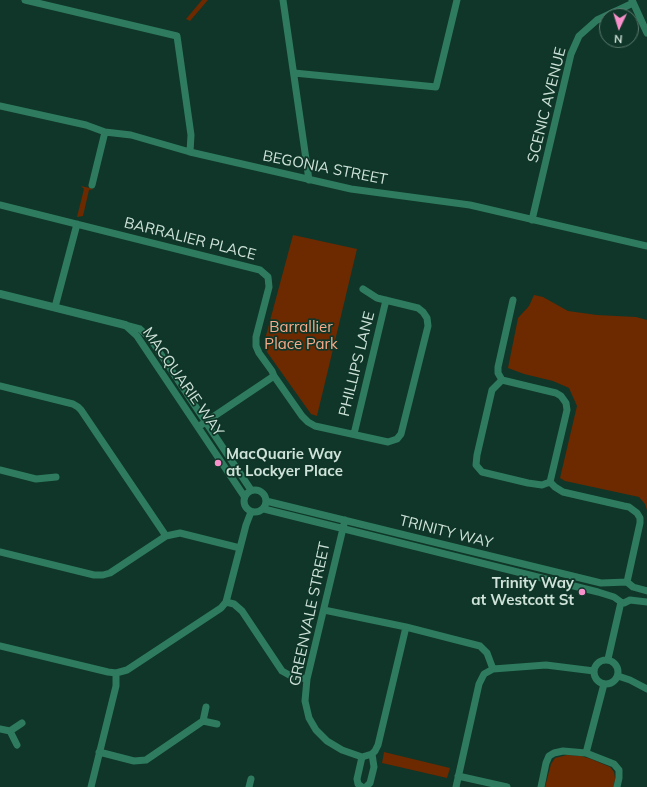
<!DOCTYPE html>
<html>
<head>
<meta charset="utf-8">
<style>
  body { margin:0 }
  #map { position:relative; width:647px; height:787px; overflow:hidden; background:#0f3628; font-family:Mulish,sans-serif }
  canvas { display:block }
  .north { position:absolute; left:599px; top:8px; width:40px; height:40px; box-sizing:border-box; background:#0f3628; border:1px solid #5b7b6f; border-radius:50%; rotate:184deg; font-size:11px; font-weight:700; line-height:16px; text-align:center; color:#cee2d9 }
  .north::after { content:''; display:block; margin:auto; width:14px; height:18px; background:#f890cb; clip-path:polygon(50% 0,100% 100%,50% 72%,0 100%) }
</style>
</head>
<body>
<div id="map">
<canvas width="647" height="787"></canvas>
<div class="north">N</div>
</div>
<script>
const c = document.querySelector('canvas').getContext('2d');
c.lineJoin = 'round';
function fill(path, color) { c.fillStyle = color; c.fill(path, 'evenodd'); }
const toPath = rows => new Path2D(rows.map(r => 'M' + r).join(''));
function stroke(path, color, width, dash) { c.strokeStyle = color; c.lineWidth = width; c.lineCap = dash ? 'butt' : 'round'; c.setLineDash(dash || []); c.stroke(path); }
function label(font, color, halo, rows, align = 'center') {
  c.font = font + ' Mulish,sans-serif'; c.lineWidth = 3.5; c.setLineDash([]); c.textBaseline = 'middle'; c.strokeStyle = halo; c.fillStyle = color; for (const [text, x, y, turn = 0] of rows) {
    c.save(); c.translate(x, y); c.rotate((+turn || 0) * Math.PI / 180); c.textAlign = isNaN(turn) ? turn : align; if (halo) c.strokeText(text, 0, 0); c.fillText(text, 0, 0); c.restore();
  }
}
fill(toPath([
  [202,0,208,0,190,21,186,19],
  [81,186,94,189,89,190,83,216,77,217,84,189],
  [293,235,357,249,317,416,311,414,267,352,264,343],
  [534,295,543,297,568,311,597,315,636,317,647,320,647,510,645,504,639,497,565,481,560,478,577,406,569,388,553,381,524,374,508,368,518,318,529,306],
  [384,752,450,768,447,778,382,763],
  [567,755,581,756,591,759,610,767,614,772,615,778,614,787,545,787,551,764,555,758]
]), '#6d2900');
stroke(toPath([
  [25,0,177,36,191,135,190,152],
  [283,0,309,180],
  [632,0,647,33],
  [294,73,436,87,457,0],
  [0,106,86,125,105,132,131,135,190,152,351,189,470,205,647,246],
  [92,185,105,132],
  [0,205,260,270,268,277,269,287,256,337,256,346,259,353,272,371,274,376],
  [532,220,571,54,579,36,597,20,633,3],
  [513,300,498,367,498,373,502,380,556,393,561,396,566,403,567,410,550,482],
  [55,307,77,224],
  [125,325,140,329,150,338,251,490],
  [126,326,137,336,244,496],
  [502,380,492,390,477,455,476,465,482,472,528,483,542,485,550,482],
  [0,386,73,404,78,407,81,410,166,536,110,573,103,575,94,575,0,552],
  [198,427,274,376,302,416,308,422,315,426,388,442,397,439,401,434,428,326,427,318,423,312,418,308,377,298,363,289],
  [354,434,386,300],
  [0,470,36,479,56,477],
  [550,482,555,487,563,492,624,506,629,507,637,513,640,518,640,523,627,582],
  '244 501a11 11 0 1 1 22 0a11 11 0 1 1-22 0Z',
  [266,501,601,583,627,582,633,587,647,591],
  [264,509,598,592,614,597,621,602,624,603,630,600,647,602],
  [345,520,307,679,305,701,309,718,316,730,327,741,342,750,362,757,372,754,375,751,378,745,406,627],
  [166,536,180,533,240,548],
  [226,602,234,604,242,611,282,671,291,676,307,679],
  [324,610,406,627,480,646,487,653,493,669],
  [0,646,108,672,116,673,127,670,221,608,226,602,246,525,251,512],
  [608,659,621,602],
  '594 672a12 12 0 1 1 24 0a12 12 0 1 1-24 0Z',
  [618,676,630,680,647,689],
  [206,707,203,721,217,724],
  [0,729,10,731],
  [17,745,10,731,22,723],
  [99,752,134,761,146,760,203,721],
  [586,753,604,684],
  [362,757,357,779,358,784,362,787],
  [458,776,507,787],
  [91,787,116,686,116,673],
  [249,787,251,779],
  [366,787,370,783,374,767,372,754],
  [456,787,479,684,484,674,493,669,546,665,594,671],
  [541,787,546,763,549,756,554,753,563,751,586,753,614,764,619,770,619,778,617,787]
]), '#2e7b5f', 7);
stroke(toPath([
  [0,294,125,325]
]), '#2e7b5f', 8);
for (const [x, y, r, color] of [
  [218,463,4,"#f890cb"],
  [582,592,4,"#f890cb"]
]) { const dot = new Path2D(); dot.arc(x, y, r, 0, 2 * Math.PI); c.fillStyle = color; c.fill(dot); stroke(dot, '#0f3628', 1.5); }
label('15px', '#cee2d9', '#0f3628', [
  ["SCENIC AVENUE",547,105,-76],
  ["BEGONIA STREET",325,168,11],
  ["BARRALIER PLACE",190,239,14],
  ["PHILLIPS LANE",357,364,-76],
  ["MACQUARIE WAY",183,382,55],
  ["TRINITY WAY",446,532,14],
  ["GREENVALE STREET",310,614,-78]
]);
label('15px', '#f7ac8a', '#0f3628', [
  ["Barrallier",301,327],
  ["Place Park",301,344]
]);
label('bold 15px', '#cee2d9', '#0f3628', [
  ["MacQuarie Way",226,454],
  ["at Lockyer Place",226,471],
  ["Trinity Way",574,583,"right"],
  ["at Westcott St",574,600,"right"]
], 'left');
</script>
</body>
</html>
